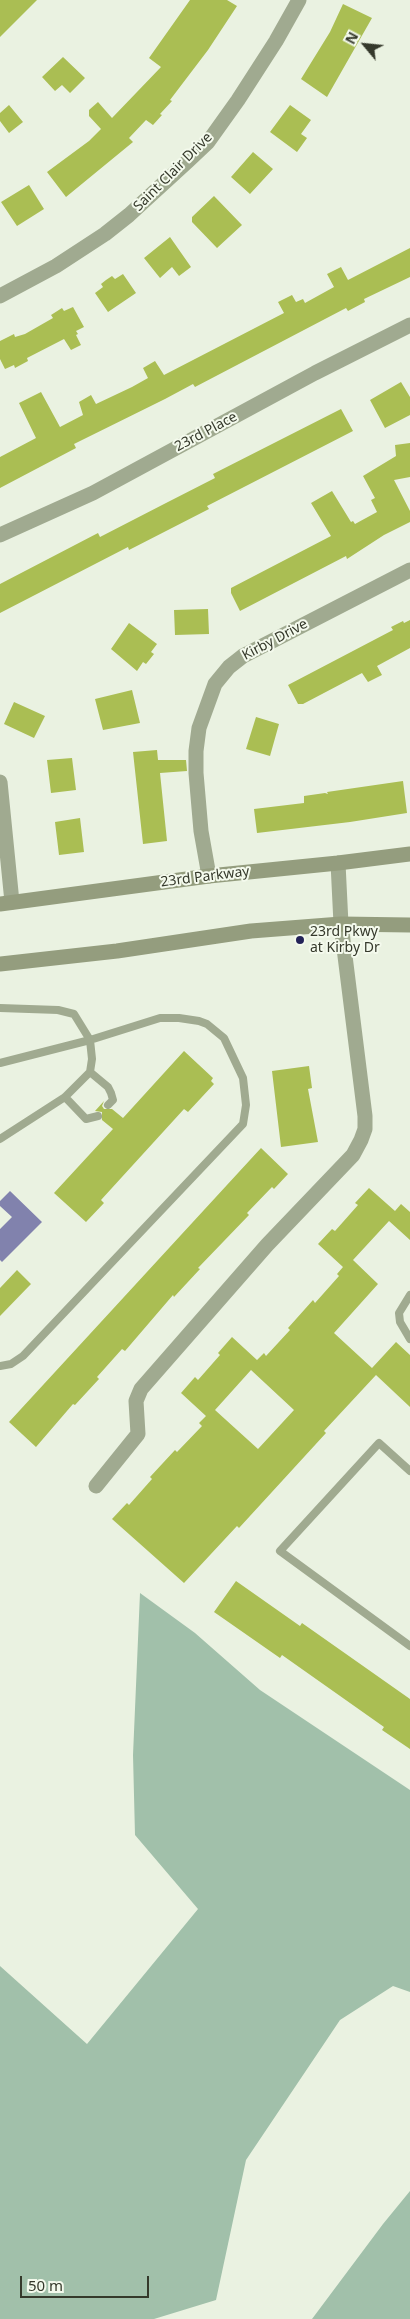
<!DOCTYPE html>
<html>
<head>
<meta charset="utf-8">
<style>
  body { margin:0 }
  #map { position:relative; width:410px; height:2319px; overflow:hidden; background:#eaf2e1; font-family:"Noto Sans",sans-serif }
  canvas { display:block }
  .north { position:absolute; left:340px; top:20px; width:50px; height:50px; -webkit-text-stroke:4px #f4faed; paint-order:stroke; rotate:298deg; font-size:14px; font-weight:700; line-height:20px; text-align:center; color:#35392b }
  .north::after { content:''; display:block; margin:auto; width:18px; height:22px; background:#35392b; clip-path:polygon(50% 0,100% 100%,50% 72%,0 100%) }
  .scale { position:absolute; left:20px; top:2276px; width:129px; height:22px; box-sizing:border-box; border:2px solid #35392b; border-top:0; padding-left:6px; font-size:15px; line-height:18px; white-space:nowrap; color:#35392b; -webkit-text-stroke:4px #f4faed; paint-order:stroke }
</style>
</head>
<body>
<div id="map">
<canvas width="410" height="2319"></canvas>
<div class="north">N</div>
<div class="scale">50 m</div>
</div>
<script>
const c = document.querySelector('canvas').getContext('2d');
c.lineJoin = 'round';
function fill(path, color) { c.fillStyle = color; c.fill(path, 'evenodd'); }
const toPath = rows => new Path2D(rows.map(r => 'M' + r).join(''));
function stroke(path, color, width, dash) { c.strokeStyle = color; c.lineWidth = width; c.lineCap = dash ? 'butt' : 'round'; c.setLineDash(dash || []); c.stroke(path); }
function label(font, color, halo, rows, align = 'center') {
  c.font = font + ' "Noto Sans",sans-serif'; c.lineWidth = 4; c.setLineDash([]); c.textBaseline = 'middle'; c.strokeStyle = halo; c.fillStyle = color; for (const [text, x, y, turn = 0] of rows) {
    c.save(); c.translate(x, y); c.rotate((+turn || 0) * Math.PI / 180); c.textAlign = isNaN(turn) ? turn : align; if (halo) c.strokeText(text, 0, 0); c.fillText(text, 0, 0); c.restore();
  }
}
fill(toPath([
  [140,1593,195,1633,260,1690,410,1790,410,1992,393,1986,340,2020,246,2160,216,2300,154,2319,0,2319,0,1966,87,2044,198,1909,135,1835,133,1755],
  [410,2191,410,2319,312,2319,383,2224]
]), '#a1c0aa');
fill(toPath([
  [10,1191,42,1222,2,1262,0,1260,0,1229,12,1217,0,1206,0,1201]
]), '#8182ad');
fill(toPath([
  [0,0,37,0,0,37],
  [190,0,227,0,237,6,208,50,170,100,172,101,160,114,162,115,153,125,146,120,129,138,133,142,66,197,47,172,89,141,101,129,89,116,89,110,98,102,112,118,161,67,149,58],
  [343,4,372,18,327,97,301,79,330,32],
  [63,57,85,78,70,93,62,85,55,91,42,77],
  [9,105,23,122,9,133,0,121,0,113],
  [290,105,311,120,301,134,307,138,297,152,270,132],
  [253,152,273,169,250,194,231,177],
  [29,185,44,209,17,226,1,202],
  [214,196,242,225,217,248,192,222,192,217],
  [170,237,191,267,179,276,172,267,160,278,144,258],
  [410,248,410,277,364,299,365,302,348,311,346,308,195,387,193,384,165,399,74,444,76,448,0,488,0,457,36,438,19,403,41,392,60,427,83,415,79,402,91,395,96,404,132,387,148,378,143,368,155,361,164,375,284,313,278,302,292,295,296,302,303,299,305,303,334,287,327,274,341,267,348,280],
  [123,274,136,293,108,312,95,293,103,287,101,284,106,280,112,276,115,279],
  [73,307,84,327,76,331,78,334,76,335,81,345,71,350,64,339,27,358,28,361,15,368,14,365,5,369,0,359,0,341,14,334,15,337,25,334,53,318,51,315,62,308,64,311],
  [401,382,410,397,410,415,385,428,370,400],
  [341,409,353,431,207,506,209,509,129,550,128,547,0,613,0,584,98,533,100,537,166,503,215,478,213,474],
  [410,443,410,477,394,480,410,511,410,522,384,535,347,559,346,556,240,611,231,593,231,588,331,536,311,503,332,491,351,522,353,521,355,524,377,512,371,500,375,498,363,476,396,456,395,445],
  [208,609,209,634,175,635,174,610],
  [410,620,410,648,377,666,382,675,368,682,362,673,303,704,298,704,288,685,393,630,391,627,403,621,404,623],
  [129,623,157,644,151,652,154,654,146,664,143,662,137,671,111,649],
  [132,690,140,723,103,730,95,699],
  [14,702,45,716,34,738,4,724],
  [256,717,279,724,270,756,246,749],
  [157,750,158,760,186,760,187,771,160,773,167,841,143,844,133,752],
  [72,758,76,790,51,793,47,760],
  [403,781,407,813,350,822,257,833,254,809,304,803,304,796,325,793,328,794,327,792],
  [80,818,84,852,59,855,55,822],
  [184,1051,213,1078,211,1081,214,1084,188,1112,184,1109,101,1200,104,1203,86,1222,54,1193,113,1129,102,1120,102,1112,95,1111,104,1101,102,1106,104,1109,112,1109,123,1118],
  [309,1066,312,1088,308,1089,318,1142,281,1147,272,1071],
  [261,1148,288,1174,274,1189,272,1187,247,1213,249,1215,198,1268,200,1269,174,1297,173,1295,125,1351,122,1349,97,1377,99,1379,75,1405,73,1404,36,1447,9,1422],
  [369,1188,395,1211,401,1204,410,1212,410,1240,389,1221,353,1260,378,1284,334,1333,372,1368,396,1342,410,1355,410,1407,376,1375,324,1431,326,1433,239,1528,237,1526,184,1583,112,1519,127,1503,129,1505,152,1479,150,1477,175,1450,177,1452,202,1426,199,1423,206,1416,181,1393,195,1377,198,1380,220,1355,218,1353,232,1337,257,1360,264,1353,266,1356,290,1330,288,1328,313,1300,315,1303,339,1276,337,1274,343,1267,318,1244,332,1229,335,1231,358,1205,355,1203],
  [251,1370,294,1410,258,1449,215,1410],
  [17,1270,31,1284,0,1316,0,1288],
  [236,1581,300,1626,302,1623,410,1699,410,1749,382,1730,384,1727,282,1655,280,1658,214,1612]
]), '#aabe53');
stroke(toPath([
  [0,1008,58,1010,74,1014,90,1040,0,1063],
  [90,1072,108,1087,111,1093,113,1100,108,1105],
  [65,1097,86,1119,98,1116],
  [0,1139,65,1097,90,1072,92,1059,90,1040,160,1018,179,1018,199,1021,207,1024,224,1038,243,1078,246,1105,243,1124,23,1356,11,1364,0,1366],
  [410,1295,399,1313,400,1322,410,1339],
  [410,1471,379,1443,280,1551,410,1646]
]), '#a0aa90', 8);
stroke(toPath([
  [0,296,56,266,105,234,129,215,188,161,208,142,238,100,276,41,299,0],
  [0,535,93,493,315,373,410,325],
  [0,782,12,902],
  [209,876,201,831,196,773,196,751,199,728,215,684,229,667,243,656,410,570],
  [96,1486,138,1434,136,1401,141,1389,267,1245,353,1155,361,1140,365,1129,365,1116,341,924,338,863]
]), '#a0aa90', 15);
stroke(toPath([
  [0,904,209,876,338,863,410,854],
  [0,964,117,951,251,931,341,924,410,925]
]), '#949d7e', 15);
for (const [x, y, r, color] of [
  [300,940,5,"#232358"]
]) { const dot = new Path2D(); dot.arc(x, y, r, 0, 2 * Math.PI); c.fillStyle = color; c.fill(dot); stroke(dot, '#f4faed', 2); }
label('14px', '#35392b', '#f4faed', [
  ["Saint Clair Drive",173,172,-45],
  ["23rd Place",206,432,-28],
  ["Kirby Drive",275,640,-28],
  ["23rd Parkway",205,877,-7]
]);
label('14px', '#35392b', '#f4faed', [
  ["23rd Pkwy",310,932],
  ["at Kirby Dr",310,948]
], 'left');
</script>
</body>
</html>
